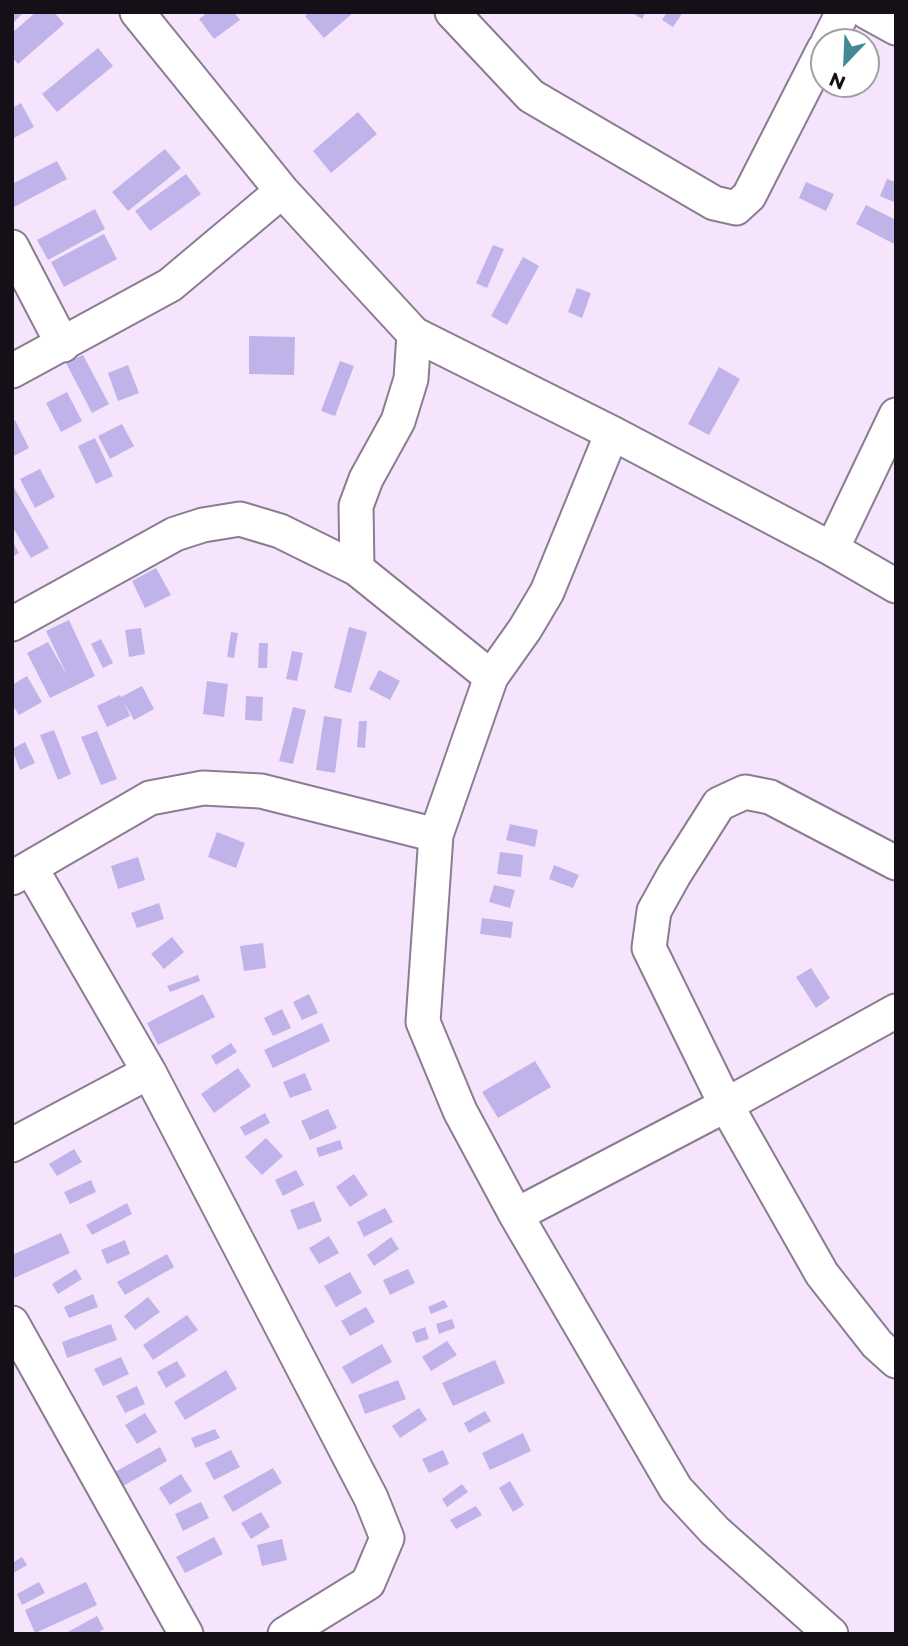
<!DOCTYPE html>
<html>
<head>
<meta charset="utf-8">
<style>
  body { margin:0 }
  #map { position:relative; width:908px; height:1646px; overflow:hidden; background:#f5e4fc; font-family:Montserrat,sans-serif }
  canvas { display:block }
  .frame { position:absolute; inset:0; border:14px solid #151017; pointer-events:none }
  .north { position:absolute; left:810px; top:28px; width:70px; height:70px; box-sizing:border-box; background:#fff; border:2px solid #a19fa2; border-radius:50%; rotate:203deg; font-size:19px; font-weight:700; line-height:28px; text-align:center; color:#151017 }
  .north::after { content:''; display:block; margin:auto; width:24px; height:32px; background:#438995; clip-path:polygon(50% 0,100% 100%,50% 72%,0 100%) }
</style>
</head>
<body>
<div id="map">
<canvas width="908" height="1646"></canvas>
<div class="frame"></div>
<div class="north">N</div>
</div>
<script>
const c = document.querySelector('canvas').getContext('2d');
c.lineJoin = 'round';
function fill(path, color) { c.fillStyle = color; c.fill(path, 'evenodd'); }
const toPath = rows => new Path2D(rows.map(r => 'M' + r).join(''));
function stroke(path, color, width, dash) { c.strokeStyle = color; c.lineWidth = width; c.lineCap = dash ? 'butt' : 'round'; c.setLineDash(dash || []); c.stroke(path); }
fill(toPath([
  [12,12,24,12,12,24],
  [36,12,54,12,64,24,18,64,12,57,12,33],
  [208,12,234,12,240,20,214,39,199,19],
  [310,12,354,12,324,38,305,16],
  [631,12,646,12,642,19],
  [667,12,683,12,673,27,662,20],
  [98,48,113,66,57,112,42,94],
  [21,103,34,127,12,139,12,108],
  [358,112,377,134,331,173,313,151],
  [165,149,181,168,128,211,112,192],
  [57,161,67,179,14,207,12,184],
  [186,174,201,194,150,231,135,211],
  [887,179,896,182,896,203,880,196],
  [806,182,834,194,826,211,799,198],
  [866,205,896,220,896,245,856,224],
  [95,209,105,229,48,260,37,240],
  [104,234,117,259,64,287,51,262],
  [493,245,504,249,487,288,476,283],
  [523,257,539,266,507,325,491,316],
  [577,288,591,293,582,318,568,312],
  [249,336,295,337,294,375,249,374],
  [83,355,109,404,92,413,66,363],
  [340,361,354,366,335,416,321,411],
  [128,365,139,393,118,401,108,373],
  [719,367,740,379,709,435,688,424],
  [67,392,82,421,61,432,46,403],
  [15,420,29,448,12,457,12,422],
  [122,424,134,446,110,459,98,436],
  [95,438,113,476,96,484,78,446],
  [40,469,55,497,35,508,20,479],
  [12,484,49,548,31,558,12,526],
  [12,540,19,553,12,557],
  [156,568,171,595,145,608,132,581],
  [69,620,95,676,50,698,27,653,48,642,67,675,46,631],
  [349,627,367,632,351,693,334,688],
  [141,628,145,654,129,657,125,630],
  [231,632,238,633,234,658,227,657],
  [101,639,113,663,103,668,91,644],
  [259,643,268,643,267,668,258,668],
  [292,651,303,653,297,681,286,679],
  [379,670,400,681,390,700,369,689],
  [27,676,42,702,19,715,12,704,12,685],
  [207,681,228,684,224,717,203,714],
  [142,686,154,709,134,720,125,704,130,716,107,727,97,706,120,695,121,697],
  [246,696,263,697,262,721,245,720],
  [293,707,306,710,293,764,279,761],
  [324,716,342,719,335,773,316,770],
  [359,721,367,721,365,748,357,747],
  [54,730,71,774,58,780,40,735],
  [97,731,117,779,101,785,81,737],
  [25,742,35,763,20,770,12,749],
  [510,824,538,830,535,847,506,840],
  [217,832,245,843,236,868,208,857],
  [500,852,523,855,521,877,497,874],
  [138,857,145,880,118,889,111,866],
  [554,865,579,875,573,888,549,879],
  [494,885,515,890,510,908,489,902],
  [159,903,164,919,137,928,131,913],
  [482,918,513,922,511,938,480,934],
  [172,937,184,952,164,969,151,954],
  [263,943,266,968,244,971,240,946],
  [811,968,830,998,816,1008,796,977],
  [198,975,200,981,170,992,167,986],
  [203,994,215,1017,158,1045,147,1023],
  [309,994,318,1013,302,1020,293,1002],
  [282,1009,291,1028,273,1036,264,1018],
  [322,1023,330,1041,273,1068,264,1050],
  [231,1043,237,1052,216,1065,211,1056],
  [535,1061,551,1087,498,1118,482,1092],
  [238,1068,251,1086,214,1113,201,1094],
  [305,1073,312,1090,290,1098,283,1082],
  [328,1109,337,1128,310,1140,301,1121],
  [265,1113,270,1123,245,1136,240,1127],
  [266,1138,283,1156,262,1175,245,1157],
  [340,1140,343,1149,319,1157,316,1148],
  [74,1149,82,1162,57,1176,49,1164],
  [296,1170,304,1185,283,1196,275,1180],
  [354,1174,368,1195,350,1207,336,1187],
  [91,1180,96,1192,70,1204,64,1192],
  [314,1201,322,1221,298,1230,290,1210],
  [127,1203,132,1214,92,1235,86,1225],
  [385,1208,393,1222,364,1237,357,1222],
  [61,1233,70,1253,14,1278,12,1255],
  [329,1236,339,1253,319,1264,309,1248],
  [391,1237,399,1249,374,1266,367,1255],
  [125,1240,130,1254,107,1264,101,1250],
  [167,1254,174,1267,125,1295,117,1282],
  [76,1269,82,1279,58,1294,52,1284],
  [408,1269,415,1283,390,1295,383,1280],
  [350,1272,362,1293,336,1307,324,1286],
  [93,1294,98,1307,69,1318,64,1307],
  [148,1297,160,1312,135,1330,124,1316],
  [444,1300,448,1307,431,1314,428,1307],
  [366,1307,375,1322,350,1336,341,1321],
  [187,1315,198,1330,153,1360,143,1345],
  [452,1319,455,1328,439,1334,436,1324],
  [111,1324,117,1340,67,1358,62,1342],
  [425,1327,429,1339,416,1343,412,1332],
  [447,1341,457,1355,431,1371,422,1357],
  [382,1344,392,1362,352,1384,342,1367],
  [121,1357,129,1374,103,1386,94,1369],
  [495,1360,505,1383,453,1406,442,1383],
  [177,1361,186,1376,166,1388,157,1372],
  [226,1370,237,1389,185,1420,174,1402],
  [398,1380,406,1399,365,1414,358,1395],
  [137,1386,145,1404,125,1413,116,1396],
  [419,1408,427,1420,400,1438,392,1426],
  [485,1411,491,1421,469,1433,464,1423],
  [145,1413,157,1432,137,1444,125,1425],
  [215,1429,220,1438,195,1448,191,1438],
  [523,1433,531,1451,490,1470,482,1453],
  [160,1447,167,1461,123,1486,115,1472],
  [231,1450,240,1467,214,1480,205,1463],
  [443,1450,449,1464,429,1473,422,1459],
  [273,1468,282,1483,233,1512,223,1496],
  [181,1474,192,1491,170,1505,159,1488],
  [510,1481,524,1505,513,1512,499,1488],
  [462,1484,468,1492,447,1507,442,1499],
  [201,1502,209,1518,183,1531,175,1514],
  [476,1506,482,1515,456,1529,450,1520],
  [261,1512,270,1527,251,1539,241,1523],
  [214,1537,223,1554,185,1573,176,1557],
  [282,1539,287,1560,262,1566,257,1545],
  [22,1557,27,1565,12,1574,12,1563],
  [39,1582,45,1593,22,1605,17,1594],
  [86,1582,97,1605,35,1633,25,1610],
  [97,1616,104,1629,96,1634,64,1634]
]), '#c0b3e9');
const minor = toPath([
  [137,12,282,191,414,334,612,433,832,549,896,586],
  [452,12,531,96,714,203,736,208,749,196,824,49],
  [867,12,896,28],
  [828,42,843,12],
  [12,247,63,345],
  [12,371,170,285,282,191],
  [612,433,547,592,525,629,491,677,436,835,423,1022,460,1111,516,1215,676,1489,715,1531,831,1634],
  [832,549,896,415],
  [357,569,356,506,366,479,398,421,411,379,414,334],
  [12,624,175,534,203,525,240,519,280,531,357,569,491,677],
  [896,863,770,797,745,792,719,804,674,875,654,911,649,948,726,1105,822,1274,877,1344,896,1361],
  [31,868,149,1072,371,1498,387,1538,368,1583,285,1634],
  [12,878,150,798,203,788,261,791,436,835],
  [12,1145,149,1072],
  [516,1215,726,1105,896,1011],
  [12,1323,186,1634]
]);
stroke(minor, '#8b7c91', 37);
stroke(minor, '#fff', 33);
</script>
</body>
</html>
